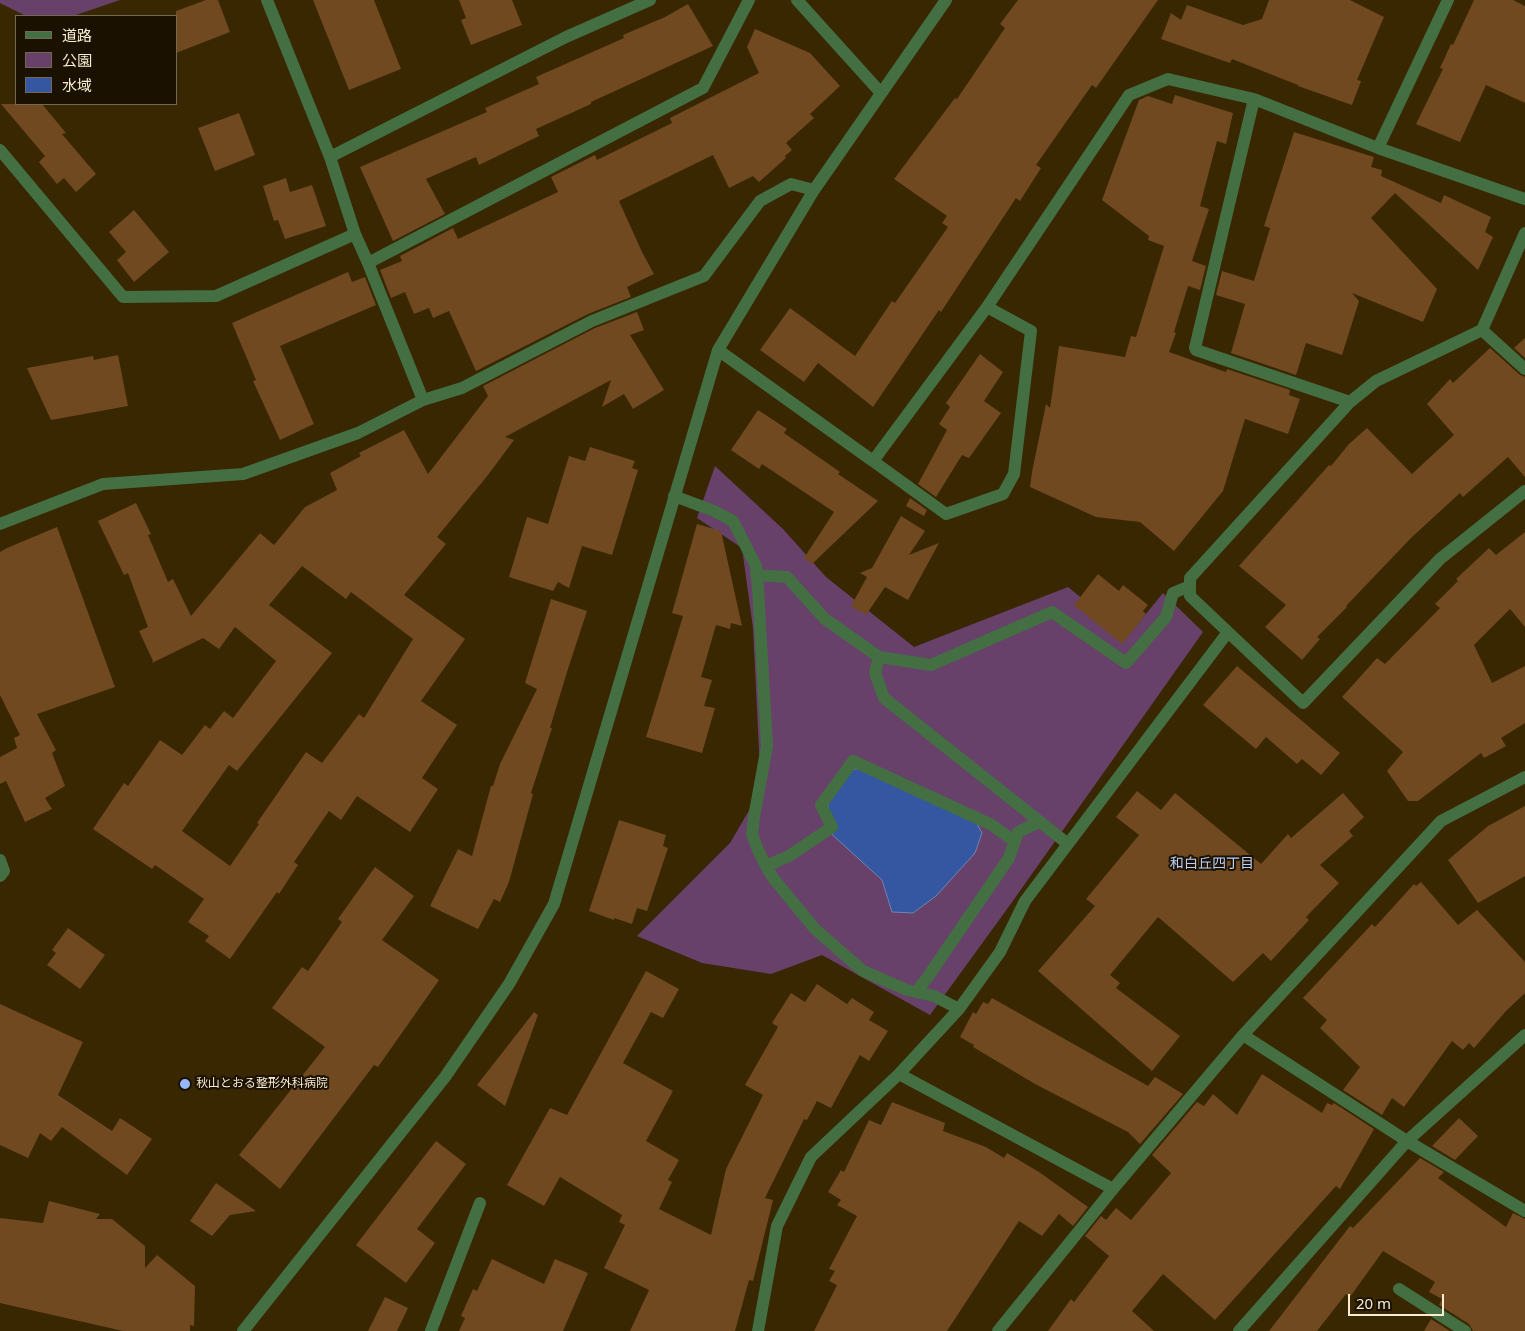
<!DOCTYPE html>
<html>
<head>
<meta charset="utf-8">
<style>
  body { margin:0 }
  #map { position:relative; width:1525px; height:1331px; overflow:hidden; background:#382701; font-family:"Noto Sans","Noto Sans JP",sans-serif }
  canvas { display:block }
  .legend { position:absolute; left:15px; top:15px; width:162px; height:90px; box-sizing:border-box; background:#1a1101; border:1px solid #736855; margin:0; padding:6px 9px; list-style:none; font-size:15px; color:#f8ebd2 }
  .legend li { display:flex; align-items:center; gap:10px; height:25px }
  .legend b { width:25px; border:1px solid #736855 }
  .scale { position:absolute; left:1348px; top:1294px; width:96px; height:22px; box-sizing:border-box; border:2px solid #f8ebd2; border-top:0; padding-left:6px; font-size:15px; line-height:18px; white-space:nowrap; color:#f8ebd2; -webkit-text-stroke:4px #1a1101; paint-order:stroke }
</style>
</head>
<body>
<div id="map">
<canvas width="1525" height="1331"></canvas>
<ul class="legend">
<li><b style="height:6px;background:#436f43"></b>道路</li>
<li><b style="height:14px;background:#67416a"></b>公園</li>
<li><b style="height:14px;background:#3557a2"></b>水域</li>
</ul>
<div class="scale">20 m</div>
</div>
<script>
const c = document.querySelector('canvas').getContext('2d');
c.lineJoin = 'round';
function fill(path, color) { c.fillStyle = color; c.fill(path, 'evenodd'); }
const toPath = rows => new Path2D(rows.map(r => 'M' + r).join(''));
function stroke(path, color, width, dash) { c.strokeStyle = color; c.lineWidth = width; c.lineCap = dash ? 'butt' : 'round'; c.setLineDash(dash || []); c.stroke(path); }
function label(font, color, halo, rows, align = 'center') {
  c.font = font + ' "Noto Sans","Noto Sans JP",sans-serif'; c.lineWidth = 4; c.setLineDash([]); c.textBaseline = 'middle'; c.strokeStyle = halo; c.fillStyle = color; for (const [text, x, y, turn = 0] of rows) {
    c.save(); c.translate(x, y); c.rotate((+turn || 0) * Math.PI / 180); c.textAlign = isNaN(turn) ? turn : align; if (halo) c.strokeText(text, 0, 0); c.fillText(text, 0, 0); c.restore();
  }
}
fill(toPath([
  [0,0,120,0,73,16,26,16,0,3],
  [715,466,783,529,826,577,914,647,1068,587,1128,636,1163,593,1203,632,1010,905,930,1015,822,955,771,974,702,963,637,936,730,843,761,790,753,628,742,548,697,518]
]), '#67416a');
const water = toPath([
  [877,767,971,813,982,833,975,853,936,896,913,913,892,912,882,880,826,829,829,794,845,770,877,767]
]);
fill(water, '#3557a2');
stroke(water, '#7083b0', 1);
fill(toPath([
  [206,0,218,0,230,32,176,53,176,11],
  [313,0,374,0,401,69,349,90],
  [459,0,512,0,522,25,471,45,461,20,466,18],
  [1018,0,1158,0,1096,88,1092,85,1036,165,1041,168,1020,201,1016,198,941,312,939,310,873,407,818,363,804,382,760,350,790,308,855,356,892,301,895,303,948,227,942,223,947,216,894,179,955,98,957,99,1005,28,1000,24],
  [1269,0,1350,0,1384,17,1357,80,1361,81,1352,105,1298,86,1298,85,1232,59,1230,63,1161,39,1171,13,1181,20,1187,5,1243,25,1262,19],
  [1474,0,1513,0,1525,6,1525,103,1486,85,1460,142,1416,124,1443,69,1440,68,1451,44,1453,45],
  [688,4,713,46,591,102,591,104,536,129,539,136,479,165,476,157,426,179,445,214,393,241,360,167,487,112,485,108,539,84,536,77,624,38,623,35,665,17],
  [755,29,810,53,840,86,810,114,814,118,786,143,792,150,785,156,786,158,759,182,753,176,729,188,713,155,619,201,642,252,654,274,627,287,631,297,588,314,476,371,449,311,433,318,429,308,414,314,405,292,391,298,380,270,402,261,400,256,453,228,458,239,558,192,551,177,595,155,597,160,672,123,670,118,759,73,747,47],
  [1175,95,1233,113,1226,144,1217,141,1200,206,1209,209,1192,261,1206,266,1200,290,1188,286,1174,332,1176,333,1169,352,1226,372,1227,369,1290,390,1289,395,1300,399,1288,434,1245,419,1223,491,1174,551,1140,522,1096,517,1030,487,1032,472,1046,404,1050,408,1059,346,1125,357,1131,336,1136,337,1164,246,1148,240,1149,236,1102,200,1139,100,1148,96,1172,104],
  [1,104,42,104,66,133,62,134,96,174,76,192,64,178,57,184,39,162,45,156],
  [239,113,255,155,215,171,198,128],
  [1294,132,1374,157,1371,167,1382,170,1381,176,1441,203,1444,195,1491,217,1485,232,1493,237,1478,270,1395,193,1371,218,1437,289,1423,322,1352,293,1359,301,1342,355,1306,343,1296,375,1231,353,1245,304,1216,295,1222,271,1254,281,1270,228,1264,226],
  [286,178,290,192,312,185,326,226,285,239,278,220,274,221,263,186],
  [134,210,169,252,134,282,117,260,126,252,109,232],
  [348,272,352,282,365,277,376,305,280,346,314,424,280,440,253,381,256,380,232,323],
  [637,312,644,330,630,335,664,390,633,409,624,394,602,407,611,380,505,437,514,440,488,475,437,537,446,544,404,595,465,639,421,701,457,725,422,778,438,789,410,832,357,796,341,820,329,811,294,862,298,865,279,894,277,892,230,959,205,941,209,936,188,922,204,899,155,865,152,869,93,829,124,783,128,786,160,740,182,755,205,725,210,729,224,711,233,718,276,661,235,627,219,649,203,638,152,663,153,661,139,631,148,627,128,573,124,575,98,521,136,503,151,534,148,535,168,582,173,579,191,616,260,533,274,545,305,507,337,490,330,473,361,456,359,453,404,430,428,474,488,396,483,386,595,328],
  [302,566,346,599,351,592,413,639,364,718,359,714,322,763,306,752,257,823,259,824,230,866,182,831,229,765,237,771,332,653,269,605],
  [1525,338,1525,358,1514,348],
  [1490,348,1520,375,1525,377,1525,477,1508,457,1463,497,1460,493,1412,537,1346,606,1347,607,1317,637,1320,639,1302,660,1265,627,1286,605,1239,566,1329,465,1331,466,1349,444,1367,428,1412,474,1454,435,1427,404,1450,379,1453,383],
  [980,354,1003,372,984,401,1001,413,969,458,962,455,936,497,918,484,947,430,939,424,950,407,946,403],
  [118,355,128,406,51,420,27,368,93,356,94,360],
  [758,410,787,429,784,433,840,472,838,474,878,501,812,564,804,558,834,512,762,464,759,469,731,450],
  [590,447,635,461,632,468,638,470,612,555,582,546,569,588,558,582,553,591,509,577,527,517,548,524,569,456,585,461],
  [910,498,927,510,924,516,906,506],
  [901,516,925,531,909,555,939,543,908,600,885,587,866,615,851,606,867,577,860,573,872,568],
  [697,524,721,531,742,626,731,623,730,629,716,625,701,677,712,680,704,706,715,708,702,753,646,737,683,616,672,613],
  [57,527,115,687,37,714,56,750,52,753,65,786,45,798,52,809,25,822,6,781,0,784,0,757,17,748,14,738,20,735,0,695,0,552,7,548],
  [1525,532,1525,627,1510,609,1474,645,1492,683,1525,666,1525,723,1501,738,1506,746,1484,758,1481,753,1418,801,1408,801,1387,771,1403,752,1342,697,1377,658,1385,664,1440,608,1435,604,1458,581,1456,579,1489,548,1496,555],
  [1098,574,1119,591,1123,585,1148,605,1143,611,1146,614,1122,644,1074,605],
  [551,599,587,611,567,672,550,728,552,728,531,793,533,794,509,882,500,902,494,899,478,929,430,906,458,849,472,856,491,786,493,786,500,764,537,689,525,683],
  [1237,666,1340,753,1321,775,1302,759,1297,764,1266,737,1256,749,1203,705],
  [1137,791,1161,810,1175,793,1261,864,1288,834,1291,838,1343,793,1364,817,1349,831,1353,836,1320,865,1339,883,1306,917,1309,920,1271,961,1263,953,1233,982,1158,917,1110,975,1120,983,1116,988,1180,1036,1152,1071,1038,971,1095,906,1086,899,1139,835,1116,817],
  [1525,806,1525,876,1478,903,1448,860,1488,826],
  [619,820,666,835,663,846,668,848,647,911,637,908,632,924,614,918,614,920,589,911],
  [375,867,414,896,382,940,439,980,378,1067,374,1065,280,1189,239,1155,325,1047,272,1008,302,967,308,971,342,922,338,919],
  [1421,882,1458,925,1477,910,1525,962,1525,993,1506,1011,1474,1048,1469,1043,1463,1050,1452,1041,1404,1107,1392,1098,1382,1115,1343,1090,1360,1067,1320,1028,1327,1020,1303,998,1372,924,1375,927,1414,884,1416,886],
  [68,928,105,955,80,989,47,965,56,953,52,950],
  [646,971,679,989,663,1018,651,1012,623,1063,673,1091,646,1141,679,1160,668,1180,672,1182,659,1209,711,1235,726,1169,763,1095,745,1085,778,1027,772,1023,791,993,805,1002,817,984,847,1004,852,998,874,1012,869,1020,888,1031,869,1061,860,1055,831,1108,817,1101,807,1120,804,1119,765,1198,773,1200,753,1281,749,1280,735,1331,630,1331,649,1290,604,1268,625,1225,619,1222,622,1215,560,1177,544,1206,507,1185,550,1108,567,1115],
  [992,998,1148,1086,1155,1077,1183,1094,1140,1144,1128,1132,1035,1084,973,1047,974,1045,960,1037,973,1012,976,1014,983,1002,988,1004],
  [0,1004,83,1042,58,1095,112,1131,120,1118,152,1139,127,1175,62,1127,51,1141,40,1133,28,1158,0,1145],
  [534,1012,538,1015,505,1106,477,1085],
  [1262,1074,1322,1113,1327,1103,1332,1105,1334,1103,1374,1129,1340,1189,1336,1186,1215,1320,1163,1274,1132,1311,1154,1331,1048,1331,1071,1299,1074,1302,1109,1256,1085,1236,1101,1216,1106,1220,1116,1208,1131,1220,1171,1173,1152,1155,1197,1102,1204,1106,1213,1094,1237,1115],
  [892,1102,945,1123,943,1131,986,1147,1004,1158,1007,1153,1039,1172,1088,1207,1073,1226,1059,1214,1042,1236,1019,1221,947,1331,814,1331,837,1285,829,1281,835,1271,829,1269,857,1216,837,1205,841,1200,828,1192,841,1170,844,1172,869,1120,881,1125],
  [1459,1118,1478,1136,1455,1160,1432,1146],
  [436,1141,466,1164,417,1229,435,1243,406,1283,356,1245],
  [1420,1158,1444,1172,1438,1178,1506,1227,1513,1213,1525,1219,1525,1331,1473,1331,1469,1324,1439,1305,1442,1299,1429,1292,1435,1282,1383,1251,1350,1297,1346,1294,1317,1331,1269,1331,1350,1226,1353,1228],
  [216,1183,256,1211,230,1215,212,1236,190,1221],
  [49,1201,100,1214,96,1219,112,1219,145,1246,145,1268,157,1255,195,1286,194,1326,190,1325,190,1331,123,1331,0,1303,0,1218,43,1223],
  [492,1259,544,1284,555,1259,588,1273,563,1331,459,1331,465,1318,461,1316,473,1289,477,1291],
  [385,1297,408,1308,397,1331,368,1331],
  [1431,1319,1450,1331,1424,1331]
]), '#704920');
stroke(toPath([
  [267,0,330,157,355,234,368,263,423,400],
  [797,0,881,93],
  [1254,99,1195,348,1196,350,1350,402],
  [1378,148,1448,0],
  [0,150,123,297,216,296,355,234],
  [330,157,566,37,650,0],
  [368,263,703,88,749,0],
  [1482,330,1525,369],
  [718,350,873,461,987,307,1129,95,1168,79,1254,99,1378,148,1525,199],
  [873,461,946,514,1003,494,1014,474,1031,331,987,307],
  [674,496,714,511,733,521,756,566,758,588,767,746,754,817,752,834,758,850,766,866,773,878,815,929,863,971,907,990,934,996,959,1009],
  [0,524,103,484,243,474,358,433,423,400,462,388,592,321,704,276,760,201,791,184,814,190],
  [756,575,787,577,825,619,879,657,931,665,1052,612,1126,663,1166,617,1173,593,1190,586],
  [1228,632,1303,703,1440,559,1525,491],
  [879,657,875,673,884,698,1068,844],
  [0,860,4,871,0,876],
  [766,866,789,856,832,827,821,805,853,761,992,825,1015,842],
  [916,992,927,978,1009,858,1018,832,1039,822],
  [1243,1035,1407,1141,1525,1211],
  [899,1074,1113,1189],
  [1399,1289,1465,1331],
  [243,1331,445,1077,509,984,554,904,718,350,814,190,946,0],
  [431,1331,480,1203],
  [758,1331,777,1226,811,1157,899,1074,959,1009,1000,952,1025,901,1228,632,1190,596,1190,578,1350,402,1376,381,1482,330,1525,233],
  [998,1331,1113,1189,1243,1035,1441,821,1525,777],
  [1239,1331,1407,1141,1525,1035]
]), '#436f43', 12);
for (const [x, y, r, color] of [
  [185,1084,6,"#94b7fd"]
]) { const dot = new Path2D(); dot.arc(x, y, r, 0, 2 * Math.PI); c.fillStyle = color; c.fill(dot); stroke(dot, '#1a1101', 2); }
label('12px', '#f8ebd2', '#1a1101', [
  ["秋山とおる整形外科病院",196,1084]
], 'left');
label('14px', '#bbcff7', '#1a1101', [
  ["和白丘四丁目",1212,864]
]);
</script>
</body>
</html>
